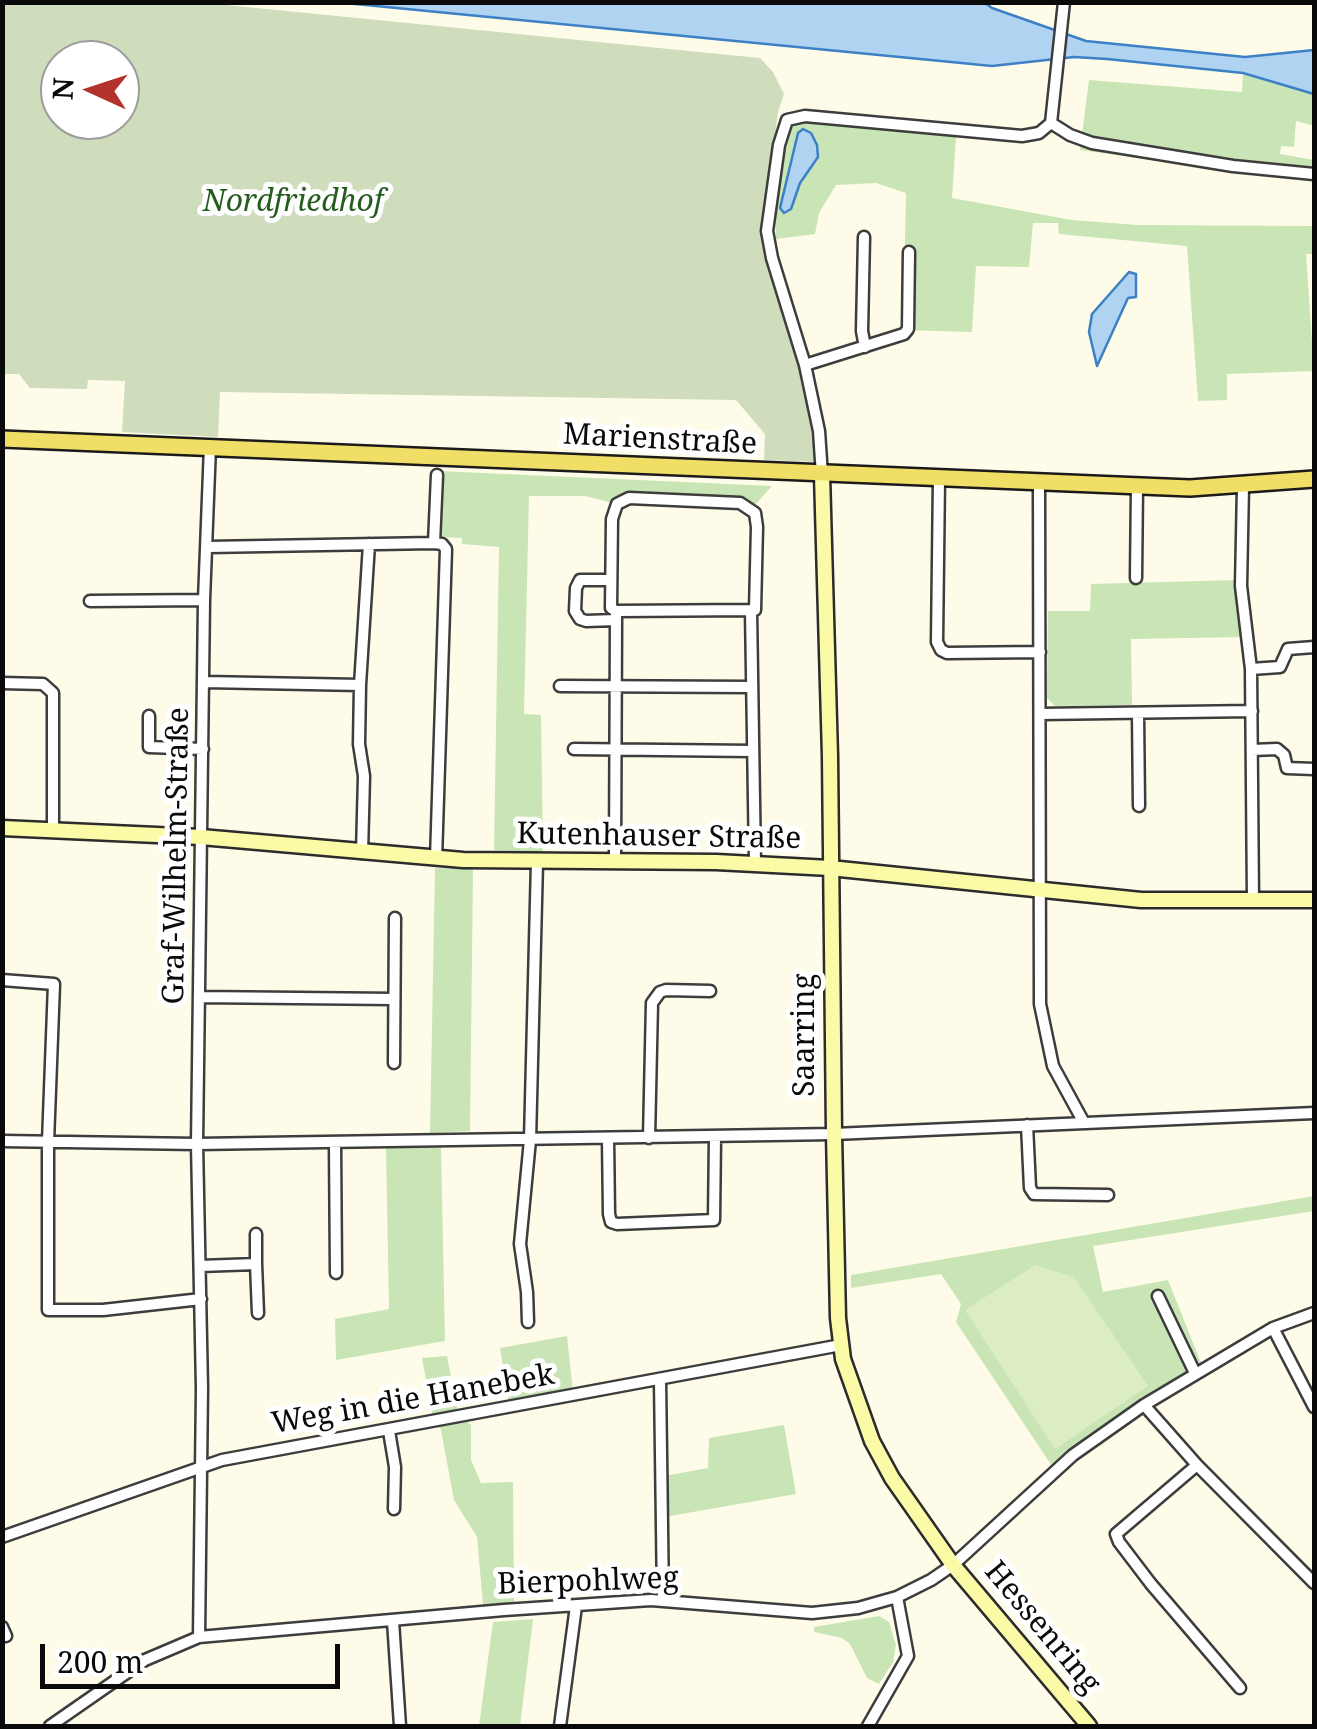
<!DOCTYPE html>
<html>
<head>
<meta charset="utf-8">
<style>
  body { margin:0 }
  #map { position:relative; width:1317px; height:1729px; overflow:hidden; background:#fefce9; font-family:"Noto Serif",serif }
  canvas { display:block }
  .frame { position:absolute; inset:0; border:5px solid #0a0a0a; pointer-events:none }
  .north { position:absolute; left:40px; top:40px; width:100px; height:100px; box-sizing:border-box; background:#fff; border:2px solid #9d9d9d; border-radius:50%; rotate:273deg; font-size:28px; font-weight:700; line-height:40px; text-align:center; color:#0a0a0a }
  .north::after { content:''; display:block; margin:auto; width:35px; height:45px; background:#b1332b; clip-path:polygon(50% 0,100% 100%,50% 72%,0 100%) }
  .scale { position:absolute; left:40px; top:1644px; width:300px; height:45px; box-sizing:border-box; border:5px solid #0a0a0a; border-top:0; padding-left:12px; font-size:30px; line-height:35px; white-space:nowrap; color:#0a0a0a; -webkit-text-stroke:8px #fff; paint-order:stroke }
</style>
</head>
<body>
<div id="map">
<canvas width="1317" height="1729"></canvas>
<div class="frame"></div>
<div class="north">N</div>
<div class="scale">200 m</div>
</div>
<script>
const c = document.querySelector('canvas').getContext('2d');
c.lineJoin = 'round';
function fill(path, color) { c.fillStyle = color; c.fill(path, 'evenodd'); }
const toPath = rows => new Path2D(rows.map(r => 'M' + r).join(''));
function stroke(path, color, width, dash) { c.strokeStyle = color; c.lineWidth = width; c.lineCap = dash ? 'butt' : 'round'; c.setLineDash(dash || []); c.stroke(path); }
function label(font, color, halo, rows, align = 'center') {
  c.font = font + ' "Noto Serif",serif'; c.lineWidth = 10; c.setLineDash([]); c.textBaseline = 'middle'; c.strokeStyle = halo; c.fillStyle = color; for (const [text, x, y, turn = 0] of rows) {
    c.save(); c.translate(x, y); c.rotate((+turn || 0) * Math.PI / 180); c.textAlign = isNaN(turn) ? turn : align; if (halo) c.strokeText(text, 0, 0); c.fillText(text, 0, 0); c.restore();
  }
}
fill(toPath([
  [1243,73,1314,94,1314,126,1296,121,1294,147,1281,146,1280,154,1314,160,1314,182,1080,150,1089,80,1242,92],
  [795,121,956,137,952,198,1072,220,1138,225,1314,226,1314,254,1306,254,1314,371,1227,374,1227,400,1198,401,1187,246,1059,234,1058,223,1033,223,1029,267,976,266,972,332,903,330,906,193,876,183,836,185,819,213,815,234,776,239,775,208,790,125],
  [439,471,772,486,753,507,744,502,613,503,585,496,529,496,524,714,541,715,543,852,494,850,499,547,462,544,462,538,437,537],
  [1238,580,1245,637,1131,639,1132,705,1055,706,1047,698,1048,611,1090,611,1091,584],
  [435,868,473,869,470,1131,430,1133],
  [441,1146,445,1341,336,1360,335,1319,389,1309,386,1148],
  [1314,1196,1314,1211,1093,1246,1103,1292,1168,1280,1201,1363,1068,1451,1052,1466,956,1322,961,1304,941,1274,851,1288,851,1275],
  [567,1336,573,1392,509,1404,500,1348],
  [447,1356,458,1413,471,1425,471,1460,481,1483,513,1482,514,1603,483,1605,477,1537,454,1500,441,1430,433,1418,422,1358],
  [784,1425,796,1494,664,1517,664,1476,708,1468,709,1438],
  [879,1616,889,1622,896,1645,893,1662,879,1684,867,1678,850,1644,842,1638,814,1632,814,1627],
  [533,1619,520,1726,479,1726,493,1622]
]), '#c9e5b5');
fill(toPath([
  [2,3,206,3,760,58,773,72,784,94,778,112,762,245,805,391,816,462,764,460,765,434,736,400,220,392,218,437,122,432,125,381,88,380,87,389,30,388,19,374,3,374],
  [60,60,120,60,120,120,60,120]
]), '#cfddbd');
fill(toPath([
  [1035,1265,1074,1277,1148,1386,1055,1449,965,1310]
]), '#dcedc6');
const water = toPath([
  [345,3,985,3,992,8,1086,41,1245,57,1314,50,1314,94,1243,73,1107,59,1074,57,992,66,345,3],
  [803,129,811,133,817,145,818,157,800,183,791,209,784,213,780,208,798,133,803,129],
  [1129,272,1136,274,1136,297,1128,298,1097,366,1089,332,1092,314,1129,272]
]);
fill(water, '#b0d3f2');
stroke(water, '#3c80c5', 2.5);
const street = toPath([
  [1051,123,1070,135,1092,143,1233,166,1314,174],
  [1051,123,1064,2],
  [864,237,862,331,865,347],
  [805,365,904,334,908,329,909,252],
  [822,475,819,431,805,365,772,258,767,231,779,145,787,120,805,116,1022,136,1039,133,1051,123],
  [939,478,937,642,941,650,947,653,1040,652],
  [1039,483,1040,1004,1053,1066,1083,1121],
  [1243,486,1241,586,1251,669,1253,901],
  [434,543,442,544,446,549,436,859],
  [208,547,434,543,437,475],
  [1136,578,1137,486],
  [611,580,580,580,576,588,575,611,580,619,586,621,616,620],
  [90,601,204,600],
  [616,611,751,610],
  [1251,669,1280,667,1288,649,1314,647],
  [205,682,360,685],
  [2,683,43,684,53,693,53,830],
  [560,686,752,687],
  [1138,713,1139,806],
  [1040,714,1252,711],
  [149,716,149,747,203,749],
  [574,749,753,751],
  [1252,750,1277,749,1284,755,1287,768,1314,769],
  [362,853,364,776,359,744,360,685,369,544],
  [615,862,616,620,616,611,611,608,612,519,617,504,629,498,740,503,755,513,757,527,755,610,751,610,755,864],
  [2,980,54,984,48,1142,48,1310,103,1310,201,1299],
  [199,997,394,999],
  [394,1063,395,918],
  [1027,1125,1030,1188,1034,1194,1108,1195],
  [608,1138,609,1214,611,1222,617,1224,714,1220,715,1137],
  [649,1138,652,1003,660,992,666,990,710,991],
  [2,1141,197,1144,834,1134,1314,1113],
  [335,1143,336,1273],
  [256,1234,256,1264],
  [200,1266,256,1264,258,1313],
  [1158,1296,1195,1373],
  [528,1322,527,1292,520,1244,530,1140,537,862],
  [1273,1328,1314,1407],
  [660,1380,663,1600],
  [1144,1405,1197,1465,1314,1583],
  [389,1431,395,1467,394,1509],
  [1197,1465,1116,1534,1119,1542,1151,1584,1240,1688],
  [2,1537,222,1460,841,1345],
  [393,1621,400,1726],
  [2,1627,6,1636],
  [199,1637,202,1388,197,1144,204,600,210,446],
  [50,1726,145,1660,199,1637,504,1610,651,1600,812,1613,858,1608,897,1597,931,1580,953,1565,1073,1455,1144,1405,1273,1328,1314,1313],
  [560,1726,576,1606],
  [868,1726,908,1656,897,1597]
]);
const secondary = toPath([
  [822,475,830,756,834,1134,838,1318,843,1359,872,1441,892,1478,953,1565,1089,1726],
  [2,828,201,837,463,860,716,862,830,868,1141,900,1314,900]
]);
const primary = toPath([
  [2,439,1190,488,1314,479]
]);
stroke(street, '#3d3d3d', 15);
stroke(secondary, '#2c2c2c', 19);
stroke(primary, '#1b1b1b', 20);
stroke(street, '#fff', 10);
stroke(secondary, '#fafaa7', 14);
stroke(primary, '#f1de66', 15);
label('italic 30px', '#265d1f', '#fff', [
  ["Nordfriedhof",293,202]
]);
label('30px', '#0a0a0a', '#fff', [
  ["Marienstraße",660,440,3],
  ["Kutenhauser Straße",659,837,1],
  ["Graf-Wilhelm-Straße",177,856,-89],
  ["Saarring",805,1035,-90],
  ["Weg in die Hanebek",413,1400,-10],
  ["Bierpohlweg",588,1582,-2],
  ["Hessenring",1042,1628,50]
]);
</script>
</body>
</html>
